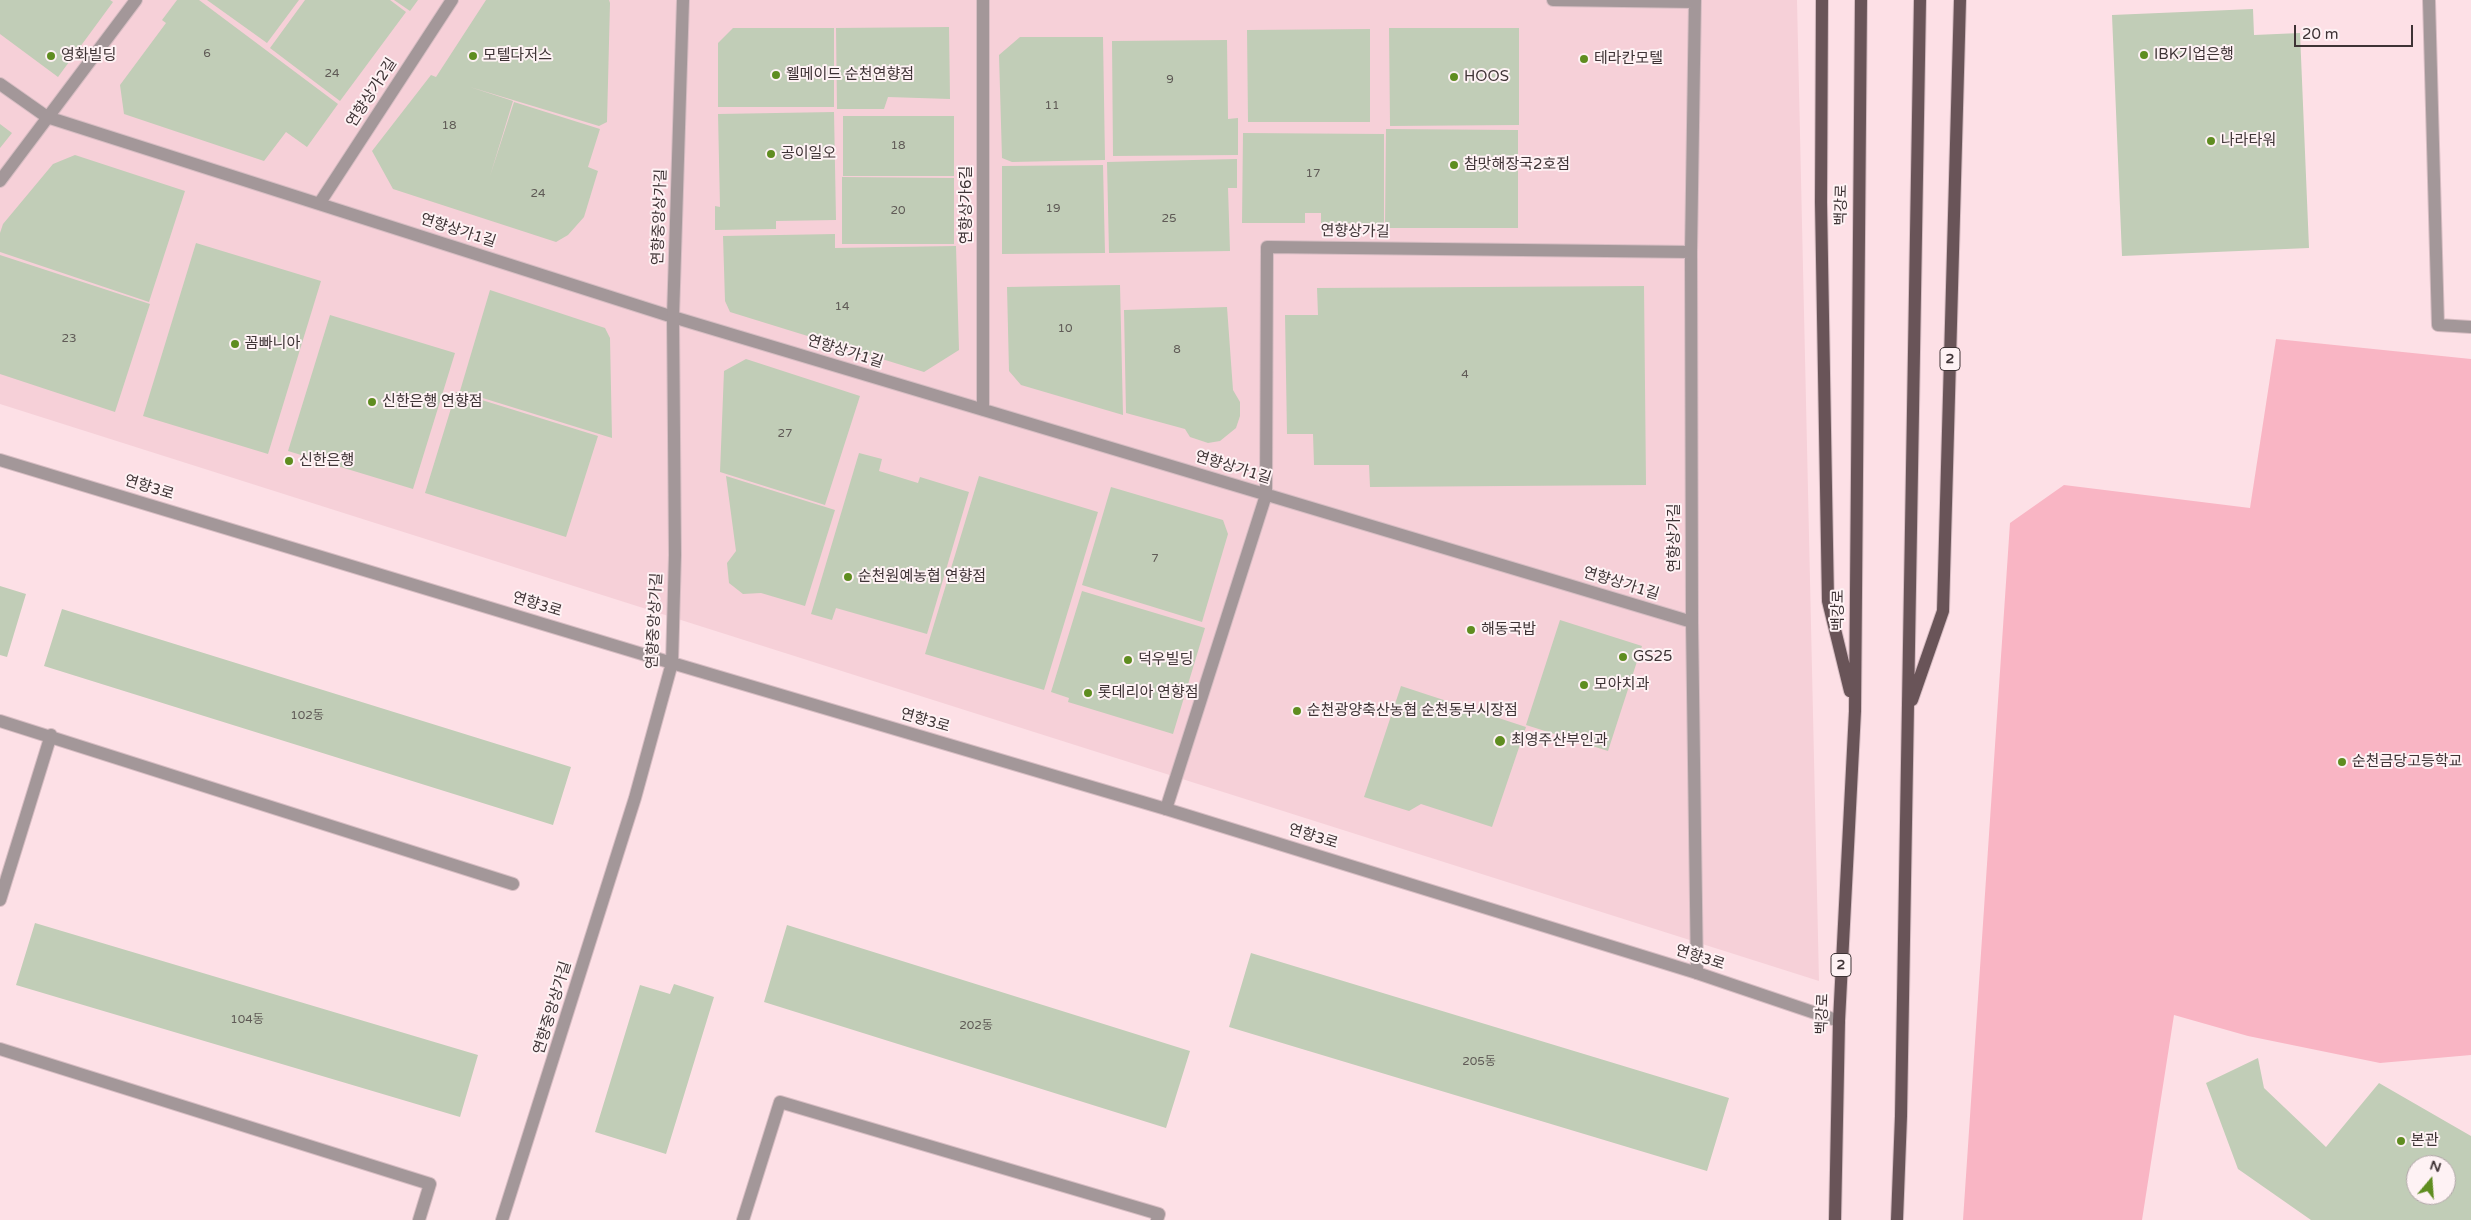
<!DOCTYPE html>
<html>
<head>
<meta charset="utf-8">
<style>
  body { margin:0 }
  #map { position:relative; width:2471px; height:1220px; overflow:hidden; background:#fde0e6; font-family:"Varela Round",sans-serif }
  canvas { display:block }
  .north { position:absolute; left:2406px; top:1155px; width:50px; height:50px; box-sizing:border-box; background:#fef2f4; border:1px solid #b1a6a8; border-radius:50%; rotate:18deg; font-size:14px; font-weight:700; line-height:20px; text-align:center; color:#3e3335 }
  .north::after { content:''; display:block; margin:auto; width:18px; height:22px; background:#5f8d20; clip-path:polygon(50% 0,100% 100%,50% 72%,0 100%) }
  .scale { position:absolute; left:2294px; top:25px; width:119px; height:22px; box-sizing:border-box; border:2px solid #3e3335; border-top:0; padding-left:6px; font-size:15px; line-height:18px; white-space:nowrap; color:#3e3335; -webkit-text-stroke:4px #fef2f4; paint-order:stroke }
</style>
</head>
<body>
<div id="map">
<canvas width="2471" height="1220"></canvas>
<div class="north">N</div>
<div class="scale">20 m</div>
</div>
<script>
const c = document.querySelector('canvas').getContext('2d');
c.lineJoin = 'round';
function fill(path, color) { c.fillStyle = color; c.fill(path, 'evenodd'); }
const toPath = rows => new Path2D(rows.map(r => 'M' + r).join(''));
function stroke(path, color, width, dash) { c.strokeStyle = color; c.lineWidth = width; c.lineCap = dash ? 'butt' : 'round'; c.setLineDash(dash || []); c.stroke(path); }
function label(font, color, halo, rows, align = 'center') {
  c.font = font + ' "Varela Round","Noto Sans KR",sans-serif'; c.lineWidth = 4; c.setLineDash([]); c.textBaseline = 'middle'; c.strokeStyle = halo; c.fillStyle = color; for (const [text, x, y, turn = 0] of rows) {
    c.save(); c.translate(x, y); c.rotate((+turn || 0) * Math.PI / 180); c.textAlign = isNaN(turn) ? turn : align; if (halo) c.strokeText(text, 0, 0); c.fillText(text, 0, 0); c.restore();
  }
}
fill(toPath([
  [0,0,1797,0,1819,981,0,404]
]), '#f6d0d8');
fill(toPath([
  [2276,339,2471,359,2471,1055,2380,1063,2248,1036,2174,1015,2142,1220,1963,1220,2010,523,2064,485,2250,508]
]), '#f9b5c4');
fill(toPath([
  [0,0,110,0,113,2,58,77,0,34],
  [177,0,199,0,338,104,307,147,286,132,264,161,124,114,120,85,166,23,162,20],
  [207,0,299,0,267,43],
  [305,0,390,0,406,12,340,101,270,48],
  [394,0,418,0,410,11],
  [486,0,609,0,610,3,607,122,599,126,470,87,513,101,490,176,514,102,600,129,588,167,598,171,584,217,568,235,556,242,393,189,372,151,431,75,436,77],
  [2253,9,2254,35,2300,33,2309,248,2122,256,2112,15],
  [949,27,950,99,888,97,884,109,837,109,836,28],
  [733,28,834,28,834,107,718,107,718,43],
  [1389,28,1519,28,1519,125,1390,126],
  [1370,29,1370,122,1248,122,1247,30],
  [1020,37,1103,37,1105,160,1012,162,1002,158,999,55],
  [1227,40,1228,119,1238,118,1238,155,1113,156,1112,41],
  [834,112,836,220,776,221,776,229,715,230,715,206,720,207,718,114],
  [843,116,954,116,954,176,843,176],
  [0,124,12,133,0,148],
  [1386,129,1518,130,1518,228,1385,228],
  [1243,133,1384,134,1384,224,1321,223,1321,213,1305,213,1305,223,1242,223],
  [75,155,185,191,149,302,0,252,0,233,3,224,53,164],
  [1237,159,1237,188,1228,188,1230,251,1109,253,1107,162],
  [1103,165,1105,253,1002,254,1002,166],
  [842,177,954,178,954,244,842,244],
  [835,234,835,248,956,246,959,350,924,372,730,312,725,301,723,236],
  [196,243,321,281,268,454,143,416],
  [0,255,150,304,115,412,0,374],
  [1120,285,1123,415,1021,385,1009,371,1007,287],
  [1644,286,1646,485,1370,487,1369,465,1314,465,1313,434,1287,434,1285,315,1318,315,1317,288],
  [490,290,605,328,610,338,612,438,460,391],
  [1227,307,1233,390,1240,402,1240,416,1236,428,1220,441,1208,443,1190,437,1185,429,1126,413,1124,310],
  [330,315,455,353,413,489,288,451],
  [746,359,860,396,825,505,720,472,724,371],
  [456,392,598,436,566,537,425,493],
  [859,453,882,459,879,471,918,483,920,477,969,492,927,634,836,608,832,620,811,614],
  [726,476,835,510,805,606,761,593,743,594,729,583,727,563,736,551],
  [979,476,1098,512,1044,690,925,654],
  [1111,487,1223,520,1228,534,1202,622,1082,585],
  [0,586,26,594,7,657,0,655],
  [1082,591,1205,628,1173,734,1068,702,1069,698,1051,692],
  [62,609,571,767,553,825,44,666],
  [1560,620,1642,646,1608,751,1526,725],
  [1401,686,1526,727,1492,827,1421,804,1409,811,1364,797],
  [35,923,478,1055,460,1117,16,985],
  [787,925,1190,1051,1166,1128,764,1002],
  [1251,953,1729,1098,1707,1171,1229,1027],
  [674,984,714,997,666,1154,595,1132,640,985,670,994],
  [2258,1058,2264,1088,2326,1147,2379,1083,2471,1136,2471,1220,2311,1220,2238,1169,2206,1083],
  [2416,1165,2446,1165,2446,1195,2416,1195]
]), '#c1cdb7');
const service = toPath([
  [0,721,513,884],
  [0,900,51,735],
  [0,1049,430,1184,419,1220],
  [743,1220,780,1102,1159,1214,1157,1220]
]);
const minor = toPath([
  [983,0,983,410],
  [1553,0,1694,2],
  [1695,0,1691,252,1692,622,1697,973],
  [2429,0,2438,325,2471,327],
  [0,84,47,117,673,317,1692,622],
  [0,181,136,0],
  [319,204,452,0],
  [1166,809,1266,495,1267,247,1691,252]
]);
const tertiary = toPath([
  [0,460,672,663,1166,809,1697,973,1839,1021],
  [502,1220,635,798,672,663,675,555,673,317,683,0]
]);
const primary = toPath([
  [1822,0,1821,202,1828,601,1850,691],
  [1912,700,1943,611,1960,0],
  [1835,1220,1839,1021,1855,711,1861,0],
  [1897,1220,1901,1116,1920,0]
]);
stroke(service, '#d7bdc3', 14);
stroke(minor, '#d7bdc3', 14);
stroke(tertiary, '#d7bdc3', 14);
stroke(primary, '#d7bdc3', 14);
stroke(service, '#a39799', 12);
stroke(minor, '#a39799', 12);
stroke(tertiary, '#a39799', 12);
stroke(primary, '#695458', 12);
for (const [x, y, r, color] of [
  [2144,55,5,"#5f8d20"],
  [51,56,5,"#5f8d20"],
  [473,56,5,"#5f8d20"],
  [1584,59,5,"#5f8d20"],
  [776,75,5,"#5f8d20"],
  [1454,77,5,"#5f8d20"],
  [2211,141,5,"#5f8d20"],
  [771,154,5,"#5f8d20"],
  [1454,165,5,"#5f8d20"],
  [235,344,5,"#5f8d20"],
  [372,402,5,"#5f8d20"],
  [289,461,5,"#5f8d20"],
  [848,577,5,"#5f8d20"],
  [1471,630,5,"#5f8d20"],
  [1623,657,5,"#5f8d20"],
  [1128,660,5,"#5f8d20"],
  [1584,685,5,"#5f8d20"],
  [1088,693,5,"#5f8d20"],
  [1297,711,5,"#5f8d20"],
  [1500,741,6,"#5f8d20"],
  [2342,762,5,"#5f8d20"],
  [2401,1141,5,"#5f8d20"]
]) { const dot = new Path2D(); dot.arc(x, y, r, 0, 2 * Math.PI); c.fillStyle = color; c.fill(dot); stroke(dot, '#fef2f4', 2); }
label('12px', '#5f5a56', null, [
  ["6",207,54],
  ["24",332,74],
  ["9",1170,80],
  ["11",1052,106],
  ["18",449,126],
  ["18",898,146],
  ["17",1313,174],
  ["24",538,194],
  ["19",1053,209],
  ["20",898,211],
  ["25",1169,219],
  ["14",842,307],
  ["10",1065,329],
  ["23",69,339],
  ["8",1177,350],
  ["4",1465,375],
  ["27",785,434],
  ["7",1155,559],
  ["102동",307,716],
  ["104동",247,1020],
  ["202동",976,1026],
  ["205동",1479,1062]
]);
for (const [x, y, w] of [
  [1950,359,20],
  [1841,965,20]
]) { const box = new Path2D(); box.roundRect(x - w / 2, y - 11.5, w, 23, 4); c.fillStyle = '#fef2f4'; c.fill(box); stroke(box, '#3e3335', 1); }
label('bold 14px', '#3e3335', null, [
  ["2",1950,359],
  ["2",1841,965]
]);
label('15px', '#3e3335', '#fef2f4', [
  ["IBK기업은행",2154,55],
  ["영화빌딩",61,56],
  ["모텔다저스",483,56],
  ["테라칸모텔",1594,59],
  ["웰메이드 순천연향점",786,75],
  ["HOOS",1464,77],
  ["나라타워",2221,141],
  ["공이일오",781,154],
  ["참맛해장국2호점",1464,165],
  ["꼼빠니아",245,344],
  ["신한은행 연향점",382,402],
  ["신한은행",299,461],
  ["순천원예농협 연향점",858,577],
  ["해동국밥",1481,630],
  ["GS25",1633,657],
  ["덕우빌딩",1138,660],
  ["모아치과",1594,685],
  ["롯데리아 연향점",1098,693],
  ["순천광양축산농협 순천동부시장점",1307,711],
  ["최영주산부인과",1511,741],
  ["순천금당고등학교",2352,762],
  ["본관",2411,1141]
], 'left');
label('15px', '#3e3335', '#fef2f4', [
  ["연향상가2길",372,93,-57],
  ["연향상가6길",967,205,-90],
  ["백강로",1842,205,-89],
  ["연향중앙상가길",660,217,-88],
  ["연향상가1길",458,231,18],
  ["연향상가길",1355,232,1],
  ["연향상가1길",845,352,17],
  ["연향상가1길",1233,468,17],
  ["연향3로",149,488,17],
  ["연향상가길",1675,538,-90],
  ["연향상가1길",1621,584,17],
  ["연향3로",537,605,17],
  ["백강로",1839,610,-90],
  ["연향중앙상가길",655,621,-87],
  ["연향3로",925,721,16],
  ["연향3로",1313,837,17],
  ["연향3로",1700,958,18],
  ["연향중앙상가길",553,1008,-73],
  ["백강로",1823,1014,-88]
]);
</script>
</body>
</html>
